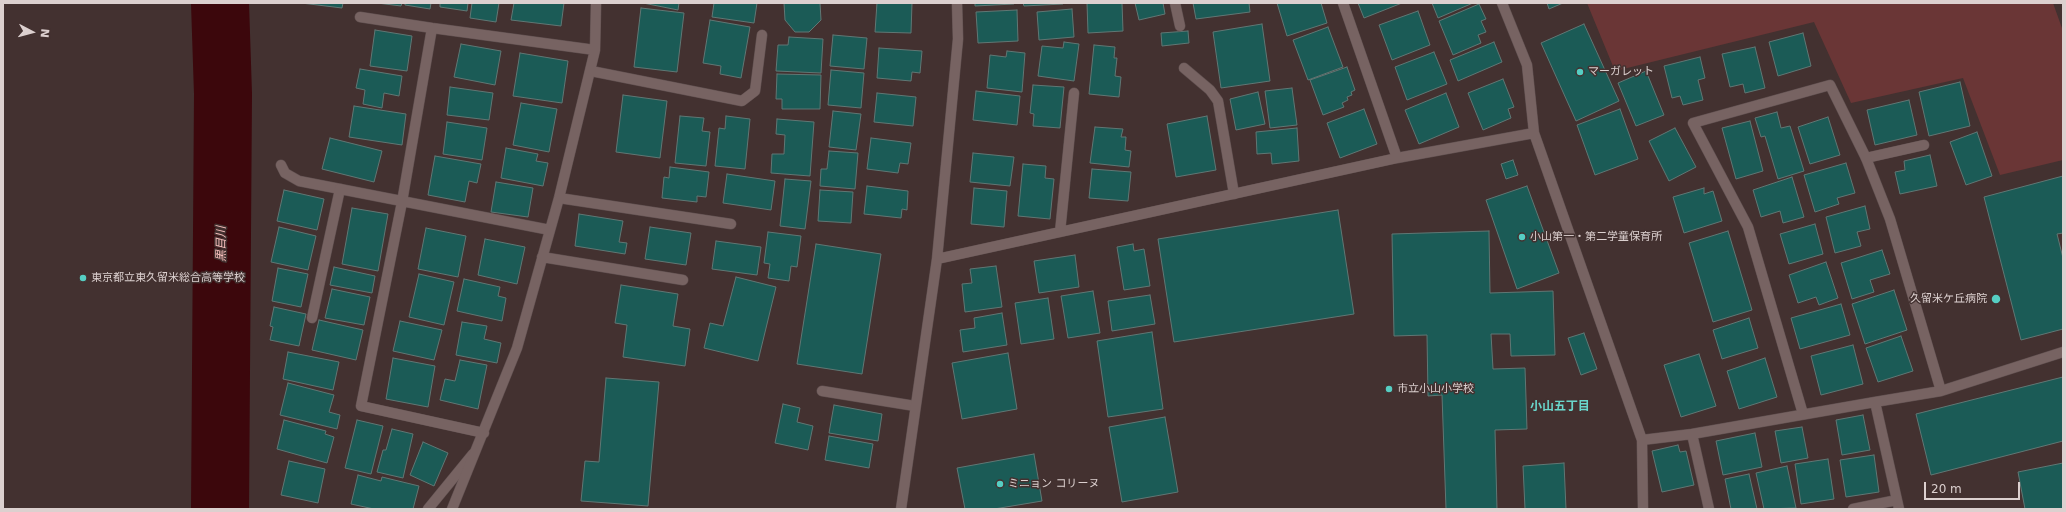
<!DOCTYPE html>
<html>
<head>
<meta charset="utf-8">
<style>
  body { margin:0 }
  #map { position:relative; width:2066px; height:512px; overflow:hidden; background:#433130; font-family:"DejaVu Sans",sans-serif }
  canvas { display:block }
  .frame { position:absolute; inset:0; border:4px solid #dcd0cf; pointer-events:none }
  .north { position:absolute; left:12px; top:12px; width:40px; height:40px; -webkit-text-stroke:3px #433130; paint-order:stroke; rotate:96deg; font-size:11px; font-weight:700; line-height:16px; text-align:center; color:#dcd0cf }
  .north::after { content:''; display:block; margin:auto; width:14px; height:18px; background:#dcd0cf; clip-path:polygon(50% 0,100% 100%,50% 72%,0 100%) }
  .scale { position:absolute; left:1924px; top:482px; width:96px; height:18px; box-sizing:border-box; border:2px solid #dcd0cf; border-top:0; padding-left:5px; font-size:12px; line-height:14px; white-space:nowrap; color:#dcd0cf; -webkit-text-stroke:3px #433130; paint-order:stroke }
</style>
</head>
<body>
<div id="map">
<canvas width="2066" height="512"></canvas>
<div class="frame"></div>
<div class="north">N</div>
<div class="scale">20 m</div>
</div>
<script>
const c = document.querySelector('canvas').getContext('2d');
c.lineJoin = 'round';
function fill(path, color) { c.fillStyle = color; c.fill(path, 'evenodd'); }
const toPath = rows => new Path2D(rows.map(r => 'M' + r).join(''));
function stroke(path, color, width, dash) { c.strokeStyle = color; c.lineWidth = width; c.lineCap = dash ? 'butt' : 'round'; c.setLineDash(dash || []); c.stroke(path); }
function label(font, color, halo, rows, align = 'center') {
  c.font = font + ' "DejaVu Sans","Noto Sans JP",sans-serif'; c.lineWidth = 3; c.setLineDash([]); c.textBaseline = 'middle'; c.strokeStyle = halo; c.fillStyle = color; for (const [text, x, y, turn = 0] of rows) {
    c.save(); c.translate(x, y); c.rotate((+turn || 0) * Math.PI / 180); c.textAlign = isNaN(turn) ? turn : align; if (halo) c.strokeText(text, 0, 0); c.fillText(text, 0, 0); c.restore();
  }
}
fill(toPath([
  [1587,3,2053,3,2063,31,2063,160,2000,175,1963,78,1851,103,1814,22,1615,71]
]), '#6a3636');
stroke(toPath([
  [220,509,223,94,220,3]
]), '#3c070c', 58);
const building = toPath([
  [301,3,343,3,342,8,301,3],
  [377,3,402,3,401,6,377,3],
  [405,3,431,3,430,9,405,5,405,3],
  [440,3,468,3,467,11,440,7,440,3],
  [472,3,499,3,496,22,470,18,472,3],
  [514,3,564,3,561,26,511,20,514,3],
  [643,3,679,3,678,10,643,3],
  [714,3,757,3,754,23,712,17,714,3],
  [784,3,820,3,821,20,809,32,795,32,785,20,784,3],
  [877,3,912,3,911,33,875,32,877,3],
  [975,3,1014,3,1014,4,975,6,975,3],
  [1023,3,1063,3,1063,4,1024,6,1023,3],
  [1087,3,1122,3,1123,31,1088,33,1087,3],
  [1135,3,1163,3,1165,14,1139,20,1135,3],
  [1193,3,1249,3,1250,12,1196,19,1193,3],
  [1277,3,1321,3,1327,23,1287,36,1277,3],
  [1358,3,1402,3,1364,18,1358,3],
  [1432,3,1473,3,1438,18,1432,3],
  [1547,3,1563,3,1549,9,1547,3],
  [1479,4,1486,19,1481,21,1486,32,1478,35,1481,43,1453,55,1439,21,1479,4],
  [641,8,684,13,677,72,634,67,641,8],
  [1072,9,1074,37,1039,40,1037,12,1072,9],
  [1017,10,1018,41,978,43,976,12,1017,10],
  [1418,11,1430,45,1392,60,1379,25,1418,11],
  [710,20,750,27,741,78,720,74,721,66,703,63,710,20],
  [1262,24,1270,81,1221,88,1213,32,1262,24],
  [1584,24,1619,101,1576,121,1541,43,1584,24],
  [1328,27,1343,67,1308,80,1293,40,1328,27],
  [375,30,412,36,407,71,370,66,375,30],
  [1188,31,1189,43,1162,46,1161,33,1188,31],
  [1803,33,1811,66,1778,76,1769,42,1803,33],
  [833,35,867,38,864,69,830,66,833,35],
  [789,37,823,39,821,73,776,71,778,45,788,45,789,37],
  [1064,42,1079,44,1074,81,1038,76,1042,46,1063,48,1064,42],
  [1494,42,1502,62,1458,81,1450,60,1494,42],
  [461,44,501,51,495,85,454,77,461,44],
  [1094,45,1115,47,1114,58,1117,58,1115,76,1121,77,1119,97,1089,94,1094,45],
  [1755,47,1765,88,1745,93,1743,84,1730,87,1722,54,1755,47],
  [879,48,922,51,920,73,912,72,911,81,877,78,879,48],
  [1007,51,1025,53,1022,92,987,88,990,55,1006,57,1007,51],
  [1434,52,1447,84,1407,100,1395,67,1434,52],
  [520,53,568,61,562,103,513,96,520,53],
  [1700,57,1705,78,1698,80,1703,100,1683,105,1680,96,1672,98,1664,66,1700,57],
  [1347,67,1355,90,1351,92,1352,95,1347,97,1348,100,1342,103,1344,107,1323,115,1310,80,1347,67],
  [360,69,402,76,399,96,384,93,382,108,363,104,365,90,356,88,360,69],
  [831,70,864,73,861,108,828,105,831,70],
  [1646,71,1664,115,1636,126,1618,83,1646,71],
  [777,74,821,75,820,109,782,109,782,99,776,99,777,74],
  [1503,79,1514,107,1508,109,1511,118,1483,130,1468,93,1503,79],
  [1960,82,1970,126,1929,136,1919,92,1960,82],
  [1033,85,1064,87,1060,128,1033,126,1034,114,1030,113,1033,85],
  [450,87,493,93,489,120,447,115,450,87],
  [1292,88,1297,125,1270,128,1265,91,1292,88],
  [976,91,1020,96,1017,125,973,120,976,91],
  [1258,92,1265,124,1236,130,1230,99,1258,92],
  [877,93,916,97,913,126,874,122,877,93],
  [1446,93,1459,127,1419,144,1405,110,1446,93],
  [623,95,667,101,660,158,616,152,623,95],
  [1909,100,1917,135,1875,145,1867,110,1909,100],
  [521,103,557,109,549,152,513,145,521,103],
  [354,106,406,114,402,145,349,137,354,106],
  [1364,109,1377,144,1340,158,1327,123,1364,109],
  [1620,109,1638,159,1595,175,1577,125,1620,109],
  [833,111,861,114,856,150,829,147,833,111],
  [1777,112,1781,128,1790,126,1804,171,1778,179,1765,136,1761,137,1755,118,1777,112],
  [680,116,704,118,702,131,710,132,706,166,675,163,680,116],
  [726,116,750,119,745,169,715,166,719,128,725,129,726,116],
  [1207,116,1216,170,1176,177,1167,124,1207,116],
  [1828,117,1840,155,1810,164,1798,127,1828,117],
  [777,119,814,122,810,176,771,173,772,154,784,154,785,135,776,134,777,119],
  [1750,121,1763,171,1736,179,1722,128,1750,121],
  [447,122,487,128,482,160,443,154,447,122],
  [1095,127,1123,129,1121,137,1126,137,1125,150,1131,151,1129,167,1090,163,1095,127],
  [1297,128,1299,161,1272,164,1271,153,1257,154,1256,132,1297,128],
  [1675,128,1696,167,1669,181,1649,141,1675,128],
  [1977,132,1992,176,1966,185,1950,142,1977,132],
  [330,138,382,151,374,182,322,169,330,138],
  [871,138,911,143,908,164,900,163,898,173,867,169,871,138],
  [506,148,538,154,536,161,548,163,543,186,501,178,506,148],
  [829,151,858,153,855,189,820,186,821,169,827,169,829,151],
  [973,153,1014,157,1010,186,970,182,973,153],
  [1930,155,1937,186,1900,194,1895,172,1905,170,1904,161,1930,155],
  [435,156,481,164,477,183,469,181,465,202,428,195,435,156],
  [1513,160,1518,175,1506,179,1501,164,1513,160],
  [1846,163,1855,193,1837,198,1839,204,1815,212,1804,175,1846,163],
  [1023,164,1046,166,1045,178,1054,179,1050,219,1018,216,1023,164],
  [670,167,709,172,706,197,697,196,697,202,662,198,664,177,669,178,670,167],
  [1092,169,1131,172,1128,201,1089,198,1092,169],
  [727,174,775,181,771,210,723,203,727,174],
  [2063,176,2063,233,2057,234,2063,258,2063,329,2021,340,1984,197,2063,176],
  [1792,177,1804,217,1783,223,1780,211,1761,217,1753,190,1792,177],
  [785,179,811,181,805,229,780,226,785,179],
  [496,182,533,188,528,217,491,212,496,182],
  [867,186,908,191,907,210,902,209,901,218,864,214,867,186],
  [1527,186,1559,273,1517,289,1486,200,1527,186],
  [974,188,1007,191,1004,227,971,224,974,188],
  [1704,188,1704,194,1713,191,1722,221,1684,233,1673,197,1704,188],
  [284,190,324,199,317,230,277,221,284,190],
  [820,190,853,192,851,223,818,221,820,190],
  [1865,206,1870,229,1857,232,1861,246,1835,253,1826,217,1865,206],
  [352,208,388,214,378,271,342,264,352,208],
  [1338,210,1354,314,1174,342,1158,239,1338,210],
  [579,214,623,221,619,242,627,243,625,254,575,246,579,214],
  [1815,224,1823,254,1789,264,1780,234,1815,224],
  [279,227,316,236,308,270,271,262,279,227],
  [650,227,691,233,686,265,645,259,650,227],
  [426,228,466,236,458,277,418,269,426,228],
  [1489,231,1490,293,1553,291,1555,355,1511,356,1510,334,1491,334,1493,369,1525,368,1527,429,1495,430,1497,509,1446,509,1442,395,1428,396,1427,335,1394,336,1392,234,1489,231],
  [1728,231,1752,310,1713,322,1689,243,1728,231],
  [768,232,801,236,797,267,791,266,789,281,768,278,770,264,764,263,768,232],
  [485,239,525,247,517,284,478,275,485,239],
  [716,241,761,247,757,275,712,269,716,241],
  [816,244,881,254,862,374,797,364,816,244],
  [1133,244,1134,251,1144,249,1150,286,1124,290,1117,247,1133,244],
  [1882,250,1890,274,1870,280,1874,292,1852,299,1841,263,1882,250],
  [1075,255,1079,287,1039,293,1034,261,1075,255],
  [1826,262,1838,298,1819,305,1816,297,1798,303,1789,275,1826,262],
  [996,266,1002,307,965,312,962,284,972,283,970,269,996,266],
  [334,267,375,276,372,293,330,285,334,267],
  [278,268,308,274,301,307,272,301,278,268],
  [419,274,454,282,444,325,409,317,419,274],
  [736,277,776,287,758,361,704,348,710,323,723,326,736,277],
  [464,279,500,287,498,296,506,298,502,321,457,311,464,279],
  [621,285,678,294,673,326,690,329,685,366,623,357,627,325,615,323,621,285],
  [332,289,370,297,364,325,325,318,332,289],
  [1894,290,1907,330,1865,344,1852,304,1894,290],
  [1093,291,1100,333,1068,338,1061,296,1093,291],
  [1150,295,1155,324,1112,331,1108,301,1150,295],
  [1048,298,1054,339,1021,344,1015,303,1048,298],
  [1841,304,1850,335,1800,349,1791,318,1841,304],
  [274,307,306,314,299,346,270,340,273,327,270,326,274,307],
  [1002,313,1007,345,963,352,960,330,975,328,974,318,1002,313],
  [1749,318,1758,348,1722,359,1713,330,1749,318],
  [319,320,363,330,356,360,312,350,319,320],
  [400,321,442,330,434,360,393,351,400,321],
  [462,322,487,326,484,339,501,343,497,363,456,355,462,322],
  [1152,332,1163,409,1108,417,1097,341,1152,332],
  [1584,333,1597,369,1581,375,1568,338,1584,333],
  [1901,336,1913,371,1878,382,1866,348,1901,336],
  [1853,345,1863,384,1821,395,1811,356,1853,345],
  [288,352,339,362,333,390,283,379,288,352],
  [1008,353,1017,409,962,419,952,363,1008,353],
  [1699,354,1716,406,1681,417,1664,365,1699,354],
  [393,358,435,366,428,407,386,399,393,358],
  [1765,358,1777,397,1739,409,1727,371,1765,358],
  [460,360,487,365,478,409,440,400,445,379,455,381,460,360],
  [2063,377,2063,441,1931,475,1916,414,2063,377],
  [606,378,659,382,648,506,581,501,585,461,599,462,606,378],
  [288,383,334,395,329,412,340,415,337,429,280,415,288,383],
  [783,404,800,408,797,422,813,426,808,450,775,443,783,404],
  [834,405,882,414,878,441,829,433,834,405],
  [1863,415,1870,450,1842,455,1836,420,1863,415],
  [1165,417,1178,492,1122,502,1109,427,1165,417],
  [284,420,326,431,325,434,334,437,327,463,277,449,284,420],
  [357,420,383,426,371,474,345,468,357,420],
  [1802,427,1808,458,1781,463,1775,431,1802,427],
  [392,429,413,434,403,478,377,472,383,450,386,450,392,429],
  [1755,433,1762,467,1723,475,1716,441,1755,433],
  [829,436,873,444,869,468,825,460,829,436],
  [423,442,448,453,434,486,410,475,423,442],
  [1678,445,1680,452,1686,451,1694,485,1662,492,1652,451,1678,445],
  [1034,454,1042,501,994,509,965,509,957,468,1034,454],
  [1874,455,1879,492,1846,497,1840,460,1874,455],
  [1828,459,1834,499,1801,504,1795,464,1828,459],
  [289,461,325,469,318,503,281,495,289,461],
  [1564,463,1566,509,1525,509,1523,466,1564,463],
  [2063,463,2063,509,2025,509,2018,472,2063,463],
  [1787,466,1796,508,1764,509,1756,473,1787,466],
  [1749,474,1757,509,1731,509,1725,479,1749,474],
  [358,475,381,481,382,477,419,486,413,509,374,509,351,504,358,475]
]);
fill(building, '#1b5b56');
stroke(building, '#607774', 1);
const service = toPath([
  [1184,68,1210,90,1218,101,1234,194],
  [1866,158,1924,145],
  [281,165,285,173,299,181,340,189],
  [822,391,915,406],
  [428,509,473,454]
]);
const minor = toPath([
  [1175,3,1180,26],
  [1343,3,1397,158],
  [1502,3,1527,65,1534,133,1642,440,1692,434,1875,402,1899,509],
  [360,17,432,28],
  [591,71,742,101,755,91,762,35],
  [559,198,731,224],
  [1060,232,1074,93],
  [542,257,683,280],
  [937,259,1397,158,1534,133],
  [312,318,340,189,550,230],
  [1875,402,1941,391,2063,352],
  [1803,414,1748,227,1693,123,1830,85,1866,158,1890,219,1941,391],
  [484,433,361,406,402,202,432,28,595,50],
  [1692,434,1709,509],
  [1642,440,1643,509],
  [452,509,517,348,559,198,595,50,596,3],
  [901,509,937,259,958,39,957,3],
  [1853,509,1897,500]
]);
stroke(service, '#5f4f4f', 11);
stroke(minor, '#5f4f4f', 11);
stroke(service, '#776362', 10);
stroke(minor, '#776362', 10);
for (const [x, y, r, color] of [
  [1580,72,4,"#56cec3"],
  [1522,237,4,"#56cec3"],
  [83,278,4,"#56cec3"],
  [1996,299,5,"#56cec3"],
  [1389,389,4,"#56cec3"],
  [1000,484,4,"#56cec3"]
]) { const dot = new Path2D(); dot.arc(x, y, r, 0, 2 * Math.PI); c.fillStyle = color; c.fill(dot); stroke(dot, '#433130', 1.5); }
label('11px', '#dcd0cf', '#433130', [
  ["マーガレット",1588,72],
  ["小山第一・第二学童保育所",1530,237],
  ["東京都立東久留米総合高等学校",91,278],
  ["久留米ケ丘病院",1987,299,"right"],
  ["市立小山小学校",1397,389],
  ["ミニョン コリーヌ",1008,484]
], 'left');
label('italic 12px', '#f6bdbb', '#433130', [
  ["黒目川",222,244,-90]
]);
label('bold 12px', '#6ad5ca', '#433130', [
  ["小山五丁目",1560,407]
]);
</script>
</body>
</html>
